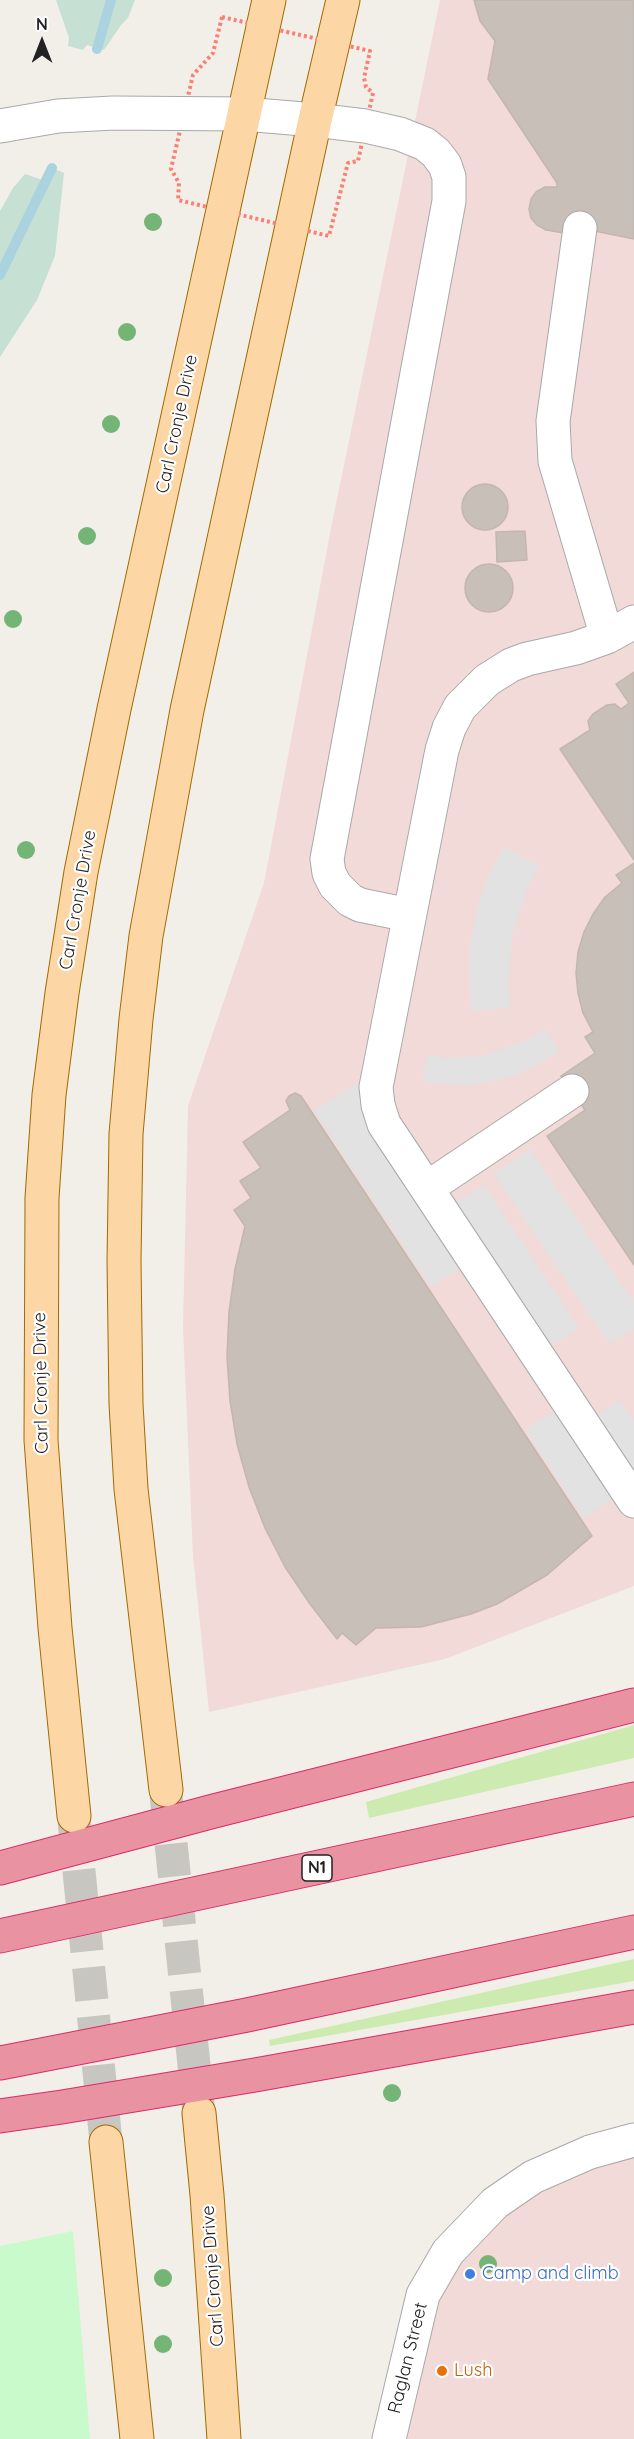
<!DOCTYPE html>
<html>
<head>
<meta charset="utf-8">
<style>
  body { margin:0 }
  #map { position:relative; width:634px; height:2439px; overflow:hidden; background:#f2efe9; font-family:Quicksand,sans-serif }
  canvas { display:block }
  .north { position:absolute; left:12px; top:12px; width:60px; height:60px; -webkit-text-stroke:4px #fff; paint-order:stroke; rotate:0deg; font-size:16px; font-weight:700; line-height:24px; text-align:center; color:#222 }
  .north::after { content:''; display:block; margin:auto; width:21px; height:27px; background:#222; clip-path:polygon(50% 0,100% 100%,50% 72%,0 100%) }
</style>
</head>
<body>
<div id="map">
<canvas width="634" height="2439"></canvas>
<div class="north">N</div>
</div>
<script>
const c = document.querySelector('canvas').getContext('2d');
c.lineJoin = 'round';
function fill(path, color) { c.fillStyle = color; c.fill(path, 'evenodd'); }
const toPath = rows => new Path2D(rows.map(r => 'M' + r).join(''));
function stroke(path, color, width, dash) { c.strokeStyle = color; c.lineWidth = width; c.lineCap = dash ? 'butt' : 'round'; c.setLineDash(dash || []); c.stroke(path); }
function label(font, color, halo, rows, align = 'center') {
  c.font = font + ' Quicksand,sans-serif'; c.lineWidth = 4.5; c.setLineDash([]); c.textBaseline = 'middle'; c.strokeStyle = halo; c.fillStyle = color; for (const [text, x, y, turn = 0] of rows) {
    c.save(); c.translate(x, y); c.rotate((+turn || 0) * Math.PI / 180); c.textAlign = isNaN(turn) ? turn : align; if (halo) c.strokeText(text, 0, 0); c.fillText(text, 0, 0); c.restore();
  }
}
fill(toPath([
  [440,0,634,0,634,1586,445,1659,209,1712,193,1556,183,1328,188,1106,264,883,332,523],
  [634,2135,634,2439,377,2439,446,2246]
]), '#f2dad9');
fill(toPath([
  [634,1725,634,1758,369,1818,366,1802],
  [634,1959,634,1981,270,2046,269,2040]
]), '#cdebb0');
fill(toPath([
  [56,0,135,0,128,18,121,25,104,50,87,45,83,50,68,46,69,38],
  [48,168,52,168,64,173,55,256,37,300,0,357,0,211,13,188,25,174,43,180]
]), '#c6e0d4');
fill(toPath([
  [73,2231,90,2439,0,2439,0,2246]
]), '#c8facc');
fill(toPath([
  [504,847,539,866,527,889,512,935,508,982,511,1007,471,1011,469,955,473,928,480,900,490,873],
  [545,1029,559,1051,539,1064,514,1076,488,1082,465,1085,422,1081,427,1055,446,1058,483,1056,526,1041],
  [357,1083,443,1212,484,1185,579,1328,537,1355,474,1260,431,1287,314,1111],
  [530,1149,634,1303,634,1328,609,1344,494,1174],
  [620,1400,634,1421,634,1473,626,1490,584,1518,525,1430,568,1402,583,1424]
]), '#e2e2e2');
stroke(toPath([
  [97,49,111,0],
  [0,275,52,168]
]), '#aad3df', 10);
const building = toPath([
  [474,0,634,0,634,239,565,225,564,233,546,230,537,225,531,218,529,209,531,199,536,192,545,187,557,187,557,183,488,79,495,41,480,21,474,0],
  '462 507a23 23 0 1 1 46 0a23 23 0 1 1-46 0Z',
  [525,531,527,560,497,562,496,532,525,531],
  '465 588a24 24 0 1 1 48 0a24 24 0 1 1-48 0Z',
  [634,672,634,860,560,749,590,730,588,721,593,714,607,705,615,704,621,709,629,703,616,684,634,672],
  [634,863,634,1265,547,1136,585,1110,561,1076,595,1053,585,1037,593,1032,583,1013,578,993,576,973,578,952,584,932,593,914,605,897,622,883,616,875,634,863],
  [295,1093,301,1096,592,1536,547,1575,497,1604,471,1614,421,1627,376,1628,356,1645,342,1633,337,1639,310,1604,285,1567,265,1528,249,1487,237,1444,230,1401,227,1357,229,1312,235,1269,245,1226,234,1210,251,1198,240,1181,261,1168,243,1142,290,1110,286,1101,289,1096,295,1093]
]);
fill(building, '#c7bfb8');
stroke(building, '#c4b6ab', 1.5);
stroke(toPath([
  [166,1795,199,2113],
  [74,1821,106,2142]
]), '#c8c6c1', 33, [33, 16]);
const minor = toPath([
  [0,126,58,116,113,113,244,114,315,120,365,126,400,134,425,144,436,153,445,165,449,177,449,201,327,859,329,873,335,885,350,900,360,905,409,915],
  [580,228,553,421,555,461,607,637],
  [634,622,607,637,576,648,527,659,511,665,487,680,460,707,449,728,442,750,376,1087,378,1105,384,1124,634,1501],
  [427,1188,572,1091],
  [389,2439,423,2295,448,2252,495,2203,533,2177,590,2152,634,2140]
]);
const major = toPath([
  [166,1790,131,1489,126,1404,124,1261,126,1134,136,1019,146,936,187,710,315,120,343,0],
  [74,1816,55,1628,41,1440,42,1198,49,1095,62,993,81,872,114,709,269,0],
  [199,2113,207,2195,224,2439],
  [106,2142,137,2439]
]);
const highway = toPath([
  [0,1868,214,1811,634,1705],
  [0,1936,634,1799],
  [0,2063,247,2015,634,1932],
  [0,2116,62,2107,255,2075,634,2007]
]);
stroke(minor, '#a9a9a9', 35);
stroke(major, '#a06b00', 35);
stroke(highway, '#dc2a67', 35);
stroke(toPath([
  [222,17,370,51,364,78,366,87,373,93,358,161,348,163,329,236,178,200,179,183,171,169,193,75,213,53,222,17]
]), '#fa8072', 4, [3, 3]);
stroke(minor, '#fff', 33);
stroke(major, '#fcd6a4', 33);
stroke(highway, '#e892a2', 33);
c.fillStyle = '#74b475';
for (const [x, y] of [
  [153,222],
  [127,332],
  [111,424],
  [87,536],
  [13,619],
  [26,850],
  [392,2093],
  [488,2264],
  [163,2278],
  [163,2344]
]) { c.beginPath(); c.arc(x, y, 9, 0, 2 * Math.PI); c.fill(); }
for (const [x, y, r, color] of [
  [470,2274,6,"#3f7fe0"],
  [442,2371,6,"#e8710a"]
]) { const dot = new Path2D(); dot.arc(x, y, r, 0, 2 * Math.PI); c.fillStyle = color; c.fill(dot); stroke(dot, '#fff', 2); }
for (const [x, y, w] of [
  [317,1868,30]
]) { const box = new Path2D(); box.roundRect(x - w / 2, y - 13, w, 26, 4.5); c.fillStyle = '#fff'; c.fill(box); stroke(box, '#222', 1.5); }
label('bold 16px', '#222', null, [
  ["N1",317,1868]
]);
label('18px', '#222', '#fff', [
  ["Carl Cronje Drive",177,424,-78],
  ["Carl Cronje Drive",78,900,-80],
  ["Carl Cronje Drive",41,1383,-91],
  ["Carl Cronje Drive",213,2276,-94],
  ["Raglan Street",408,2358,-76]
]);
label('18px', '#366cbe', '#fff', [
  ["Camp and climb",482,2274]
], 'left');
label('18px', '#c56008', '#fff', [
  ["Lush",454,2371]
], 'left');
</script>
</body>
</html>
